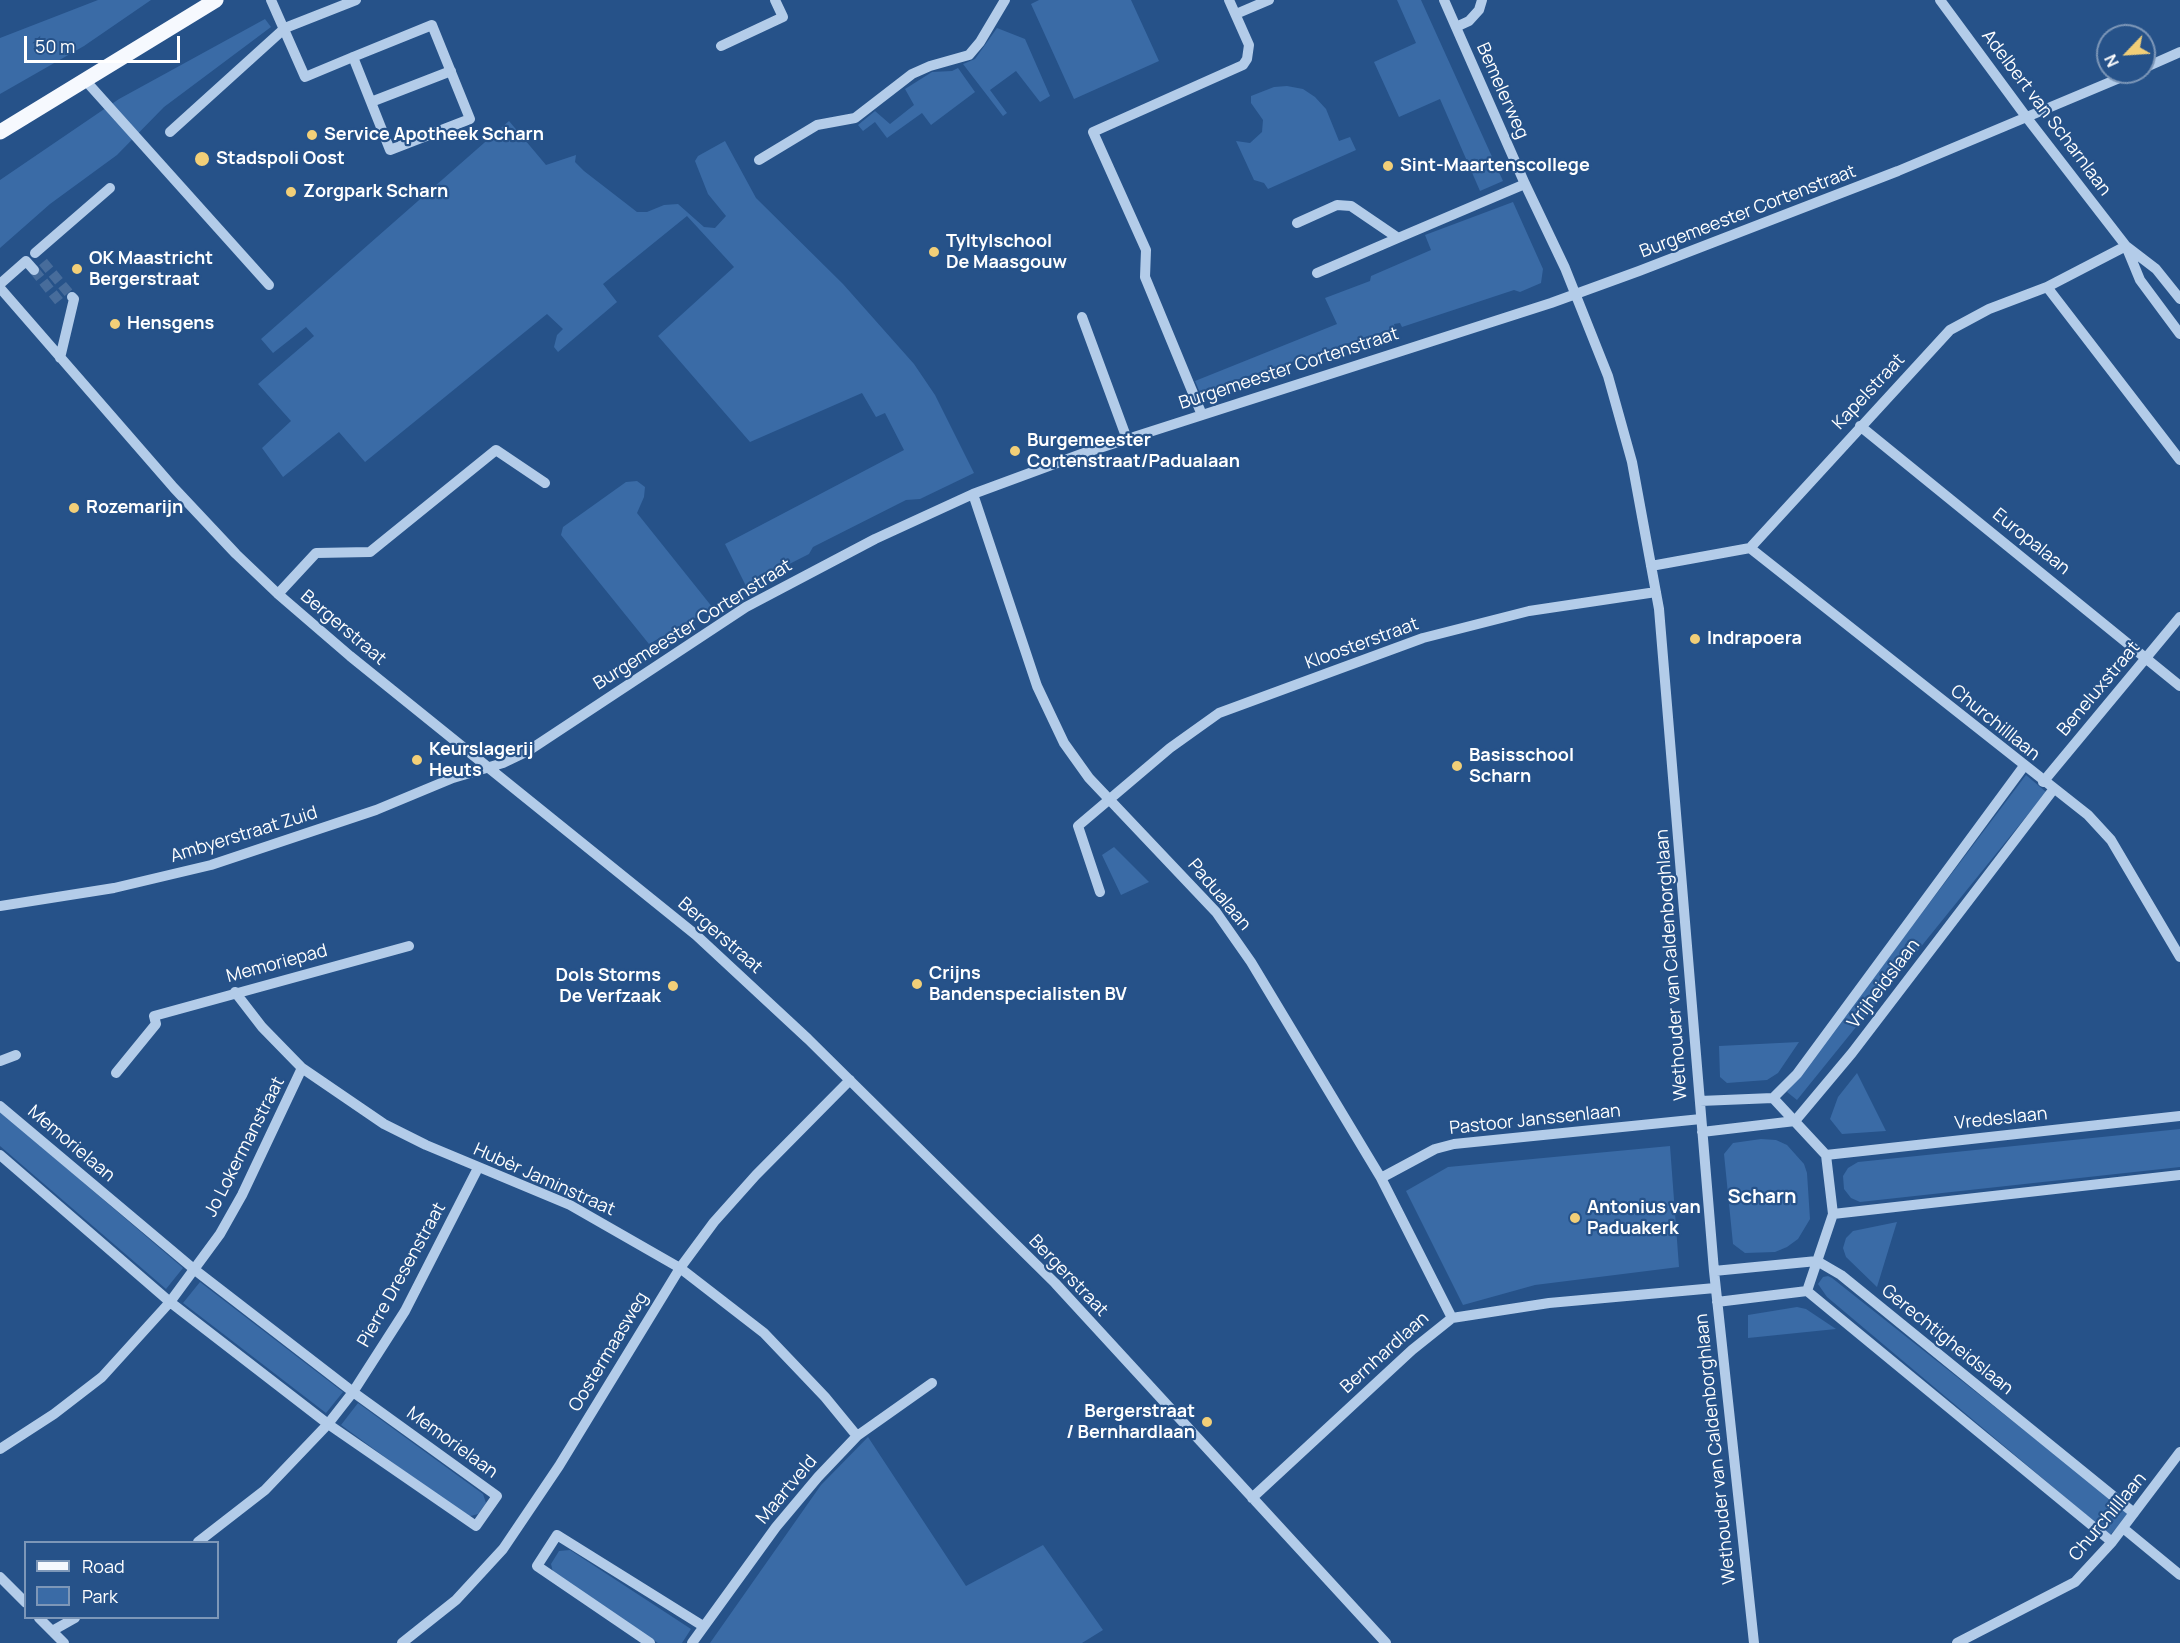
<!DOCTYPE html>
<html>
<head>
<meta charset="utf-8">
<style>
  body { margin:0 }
  #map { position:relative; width:2180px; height:1643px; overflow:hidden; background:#265289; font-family:Manrope,sans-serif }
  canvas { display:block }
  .legend { position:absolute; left:24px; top:1541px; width:195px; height:78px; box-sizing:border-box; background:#265289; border:2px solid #7d97b8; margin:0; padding:8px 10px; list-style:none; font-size:18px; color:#fff }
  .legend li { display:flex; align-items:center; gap:12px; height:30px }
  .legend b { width:30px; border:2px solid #7d97b8 }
  .north { position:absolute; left:2096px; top:24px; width:60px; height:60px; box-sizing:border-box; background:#265289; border:2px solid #7d97b8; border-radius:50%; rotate:245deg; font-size:16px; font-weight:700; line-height:24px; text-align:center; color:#fff }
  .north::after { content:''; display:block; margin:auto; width:21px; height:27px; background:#f2cf78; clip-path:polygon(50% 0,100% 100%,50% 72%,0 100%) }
  .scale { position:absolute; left:24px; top:36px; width:156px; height:27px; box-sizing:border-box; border:3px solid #fff; border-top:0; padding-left:8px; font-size:18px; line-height:21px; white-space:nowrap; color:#fff; -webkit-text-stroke:4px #265289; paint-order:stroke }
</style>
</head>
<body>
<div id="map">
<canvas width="2180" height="1643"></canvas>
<ul class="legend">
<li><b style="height:8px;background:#f6f9fe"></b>Road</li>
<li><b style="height:16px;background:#3a6ba6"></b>Park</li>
</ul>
<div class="north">N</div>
<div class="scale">50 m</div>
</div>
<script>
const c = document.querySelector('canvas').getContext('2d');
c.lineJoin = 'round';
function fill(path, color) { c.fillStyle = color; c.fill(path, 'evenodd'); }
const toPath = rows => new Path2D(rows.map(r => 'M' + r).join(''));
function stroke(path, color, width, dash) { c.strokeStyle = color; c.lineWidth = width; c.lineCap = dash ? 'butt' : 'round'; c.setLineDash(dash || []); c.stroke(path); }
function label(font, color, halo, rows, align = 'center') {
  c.font = font + ' Manrope,sans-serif'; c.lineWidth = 4.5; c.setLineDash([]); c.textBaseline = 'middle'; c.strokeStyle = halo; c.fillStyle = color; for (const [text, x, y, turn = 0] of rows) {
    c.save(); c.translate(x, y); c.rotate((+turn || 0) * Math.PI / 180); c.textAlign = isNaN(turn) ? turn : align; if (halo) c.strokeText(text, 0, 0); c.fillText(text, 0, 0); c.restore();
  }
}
fill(toPath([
  [98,0,151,0,84,46,0,94,0,38],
  [1039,0,1131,0,1159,61,1074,99,1031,4],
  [1397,0,1421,0,1503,181,1480,191,1440,99,1399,117,1374,62,1416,43],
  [265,19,271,27,164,107,117,155,50,204,0,248,0,180,119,99],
  [997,28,1025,39,1050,96,1040,102,1016,71,990,90,1007,113,1003,116,963,64,975,59],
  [958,68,975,92,931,125,922,113,887,138,875,122,863,131,858,125,875,111,890,124,914,105,905,89,932,72,952,71],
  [1287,86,1303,89,1315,97,1326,109,1339,141,1350,137,1356,150,1268,189,1264,183,1254,180,1236,141,1250,143,1262,132,1263,120,1251,103,1251,96,1274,87],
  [509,121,546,165,576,155,575,162,584,171,637,212,647,212,664,205,678,204,704,227,715,228,726,216,708,194,695,161,698,156,725,141,756,198,843,284,914,364,935,395,974,473,920,499,906,500,813,547,809,554,746,586,725,544,904,450,885,413,876,417,862,393,750,442,658,336,734,267,687,216,603,284,617,302,558,352,554,347,557,335,563,329,547,314,365,462,339,432,283,477,262,448,291,421,258,384,314,336,306,327,273,353,261,339],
  [1513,202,1543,269,1541,283,1520,292,1514,290,1402,327,1400,323,1394,324,1395,328,1227,383,1221,389,1201,395,1195,381,1337,324,1325,298,1370,281,1371,276,1431,250,1425,235],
  [637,481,645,487,644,497,637,513,713,608,649,644,561,535,563,527,626,482],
  [2026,775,2046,792,1797,1100,1787,1092],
  [1114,847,1149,882,1121,895,1102,855],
  [1799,1042,1778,1073,1767,1080,1727,1083,1720,1077,1719,1046],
  [1857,1073,1886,1131,1842,1134,1830,1119,1838,1097],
  [0,1111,183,1268,166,1289,0,1146],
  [2180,1129,2180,1167,1860,1202,1851,1198,1844,1189,1843,1176,1848,1168,1858,1162],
  [1761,1139,1776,1140,1787,1145,1804,1164,1807,1173,1810,1219,1798,1239,1787,1247,1775,1252,1745,1253,1733,1244,1724,1154,1733,1143],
  [1670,1146,1679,1267,1535,1285,1463,1305,1406,1191,1448,1167],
  [1897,1222,1896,1225,1877,1287,1846,1257,1843,1248,1846,1238,1853,1231],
  [1828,1276,1832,1278,2130,1514,2110,1535,1827,1297,1818,1284,1823,1277],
  [200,1282,343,1392,326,1413,183,1303],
  [1797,1307,1806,1309,1836,1329,1748,1338,1748,1315],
  [358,1403,483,1494,486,1503,478,1514,467,1517,341,1425],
  [868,1437,966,1586,1043,1545,1103,1630,1082,1643,710,1643,821,1485],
  [570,1550,691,1629,682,1643,658,1643,554,1576,551,1564,559,1551]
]), '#3a6ba6');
stroke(toPath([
  [43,262,72,297],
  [34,270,62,305]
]), '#476c9b', 10, [10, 5]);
stroke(toPath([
  [271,0,305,77,353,57,432,25,470,119,390,150,353,57],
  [1444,0,1525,184,1565,268,1608,376,1632,462,1659,609,1714,1271,1754,1643],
  [1940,0,2027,118,2126,246,2140,280,2180,334],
  [1236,14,1269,0],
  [1456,27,1469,21,1479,10,1482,0],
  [721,46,783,17,775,0],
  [2144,68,2180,52],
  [85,80,269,285],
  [371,102,451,71],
  [170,132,285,28,356,0],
  [759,160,817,125,855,118,912,74,930,66,969,55,980,42,1005,0],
  [1297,223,1337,205,1351,206,1398,238,1525,184],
  [2126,246,2156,269,2180,299],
  [35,253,110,188],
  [1317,273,1398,238],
  [0,284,26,261,34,270],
  [2047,287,2180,460],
  [0,288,174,488,236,554,278,594,350,656,696,935,808,1039,1055,1283,1386,1643],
  [1082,317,1127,439],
  [60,358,74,299,72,297],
  [1202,415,1145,277,1146,250,1093,132,1243,65,1247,59,1249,45,1229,0],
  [1860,426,2180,686],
  [973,494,1037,686,1064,743,1089,778,1216,912,1251,962,1381,1178,1452,1318],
  [1750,548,2088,815,2111,840,2180,957],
  [1651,566,1750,548,1950,330,1989,309,2047,287,2126,246],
  [278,594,316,553,370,552,496,450,545,483],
  [2043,782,2180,617],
  [1100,892,1078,826,1170,748,1219,713,1423,638,1529,611,1656,592],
  [0,906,114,888,211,865,376,810,453,778,503,763,528,751,746,607,875,539,973,494,1084,453,1551,303,1639,271,1898,171,2134,72],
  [235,992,262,1027,302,1068,384,1124,426,1145,570,1205,680,1268,764,1333,825,1397,857,1436],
  [0,1061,16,1055],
  [116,1073,156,1024,154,1016,409,946],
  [1773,1098,1826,1155,1833,1214,1807,1291],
  [1700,1101,1773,1098,1797,1074,2024,766],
  [0,1106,195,1270,353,1392,497,1496,476,1526,328,1424,170,1302,0,1155],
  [1702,1132,1795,1121,1852,1053,2053,790],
  [1826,1155,2180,1116],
  [1381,1178,1435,1149,1454,1144,1701,1119],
  [1833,1214,2180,1175],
  [1714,1271,1817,1261,1841,1275,2134,1513],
  [1717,1302,1807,1291,2112,1542],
  [0,1449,54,1414,102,1377,170,1302,220,1234,242,1195,302,1068],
  [1252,1498,1412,1350,1452,1318,1549,1303,1715,1288],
  [2123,1528,2180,1575],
  [198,1542,265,1490,328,1424,353,1392,405,1311,478,1168],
  [0,1577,26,1603],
  [39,1618,64,1643],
  [52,1631,75,1618],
  [402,1643,456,1600,503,1549,559,1466,680,1268,714,1222,756,1175,850,1080],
  [650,1643,537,1566,557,1535,703,1626],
  [692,1643,776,1527,818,1477,857,1436,932,1383],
  [1957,1643,2075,1582,2112,1542,2180,1452]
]), '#b3cce9', 10);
stroke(toPath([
  [0,132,216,0]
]), '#f6f9fe', 15);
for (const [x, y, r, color] of [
  [312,135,6,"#f2cf78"],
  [202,159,8,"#f2cf78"],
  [1388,166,6,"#f2cf78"],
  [291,192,6,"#f2cf78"],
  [934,252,6,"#f2cf78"],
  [77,269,6,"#f2cf78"],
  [115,324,6,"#f2cf78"],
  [1015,451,6,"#f2cf78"],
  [74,508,6,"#f2cf78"],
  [1695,639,6,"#f2cf78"],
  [417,760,6,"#f2cf78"],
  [1457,766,6,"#f2cf78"],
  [917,984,6,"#f2cf78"],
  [673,986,6,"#f2cf78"],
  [1575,1218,6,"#f2cf78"],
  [1207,1422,6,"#f2cf78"]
]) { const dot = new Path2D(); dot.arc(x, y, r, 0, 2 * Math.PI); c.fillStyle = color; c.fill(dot); stroke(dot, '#265289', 2); }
label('18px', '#fff', '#265289', [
  ["Bemelerweg",1502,91,66],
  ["Adelbert van Scharnlaan",2046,113,53],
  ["Burgemeester Cortenstraat",1748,212,-21],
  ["Burgemeester Cortenstraat",1289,369,-18],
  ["Kapelstraat",1869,392,-47],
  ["Europalaan",2031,542,39],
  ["Burgemeester Cortenstraat",693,625,-32],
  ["Bergerstraat",343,628,40],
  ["Kloosterstraat",1362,644,-20],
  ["Beneluxstraat",2099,689,-50],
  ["Churchilllaan",1995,723,39],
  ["Ambyerstraat Zuid",244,835,-17],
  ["Padualaan",1219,895,50],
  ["Bergerstraat",720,936,41],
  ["Memoriepad",277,964,-15],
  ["Wethouder van Caldenborghlaan",1672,965,-94],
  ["Vrijheidslaan",1884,984,-53],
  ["Vredeslaan",2001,1119,-6],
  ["Pastoor Janssenlaan",1535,1120,-6],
  ["Memorielaan",71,1144,40],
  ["Jo Lokermanstraat",245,1147,-63],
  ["Hubèr Jaminstraat",544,1180,24],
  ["Pierre Dresenstraat",402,1275,-61],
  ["Bergerstraat",1068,1276,46],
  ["Gerechtigheidslaan",1947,1340,39],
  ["Oostermaasweg",609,1352,-59],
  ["Bernhardlaan",1385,1353,-42],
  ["Memorielaan",452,1443,36],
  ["Wethouder van Caldenborghlaan",1716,1449,-96],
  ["Maartveld",787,1490,-50],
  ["Churchilllaan",2108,1517,-50]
]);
label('bold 18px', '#fff', '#265289', [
  ["Service Apotheek Scharn",324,135],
  ["Stadspoli Oost",216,159],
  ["Sint-Maartenscollege",1400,166],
  ["Zorgpark Scharn",303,192],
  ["Tyltylschool",946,242],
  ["De Maasgouw",946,263],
  ["OK Maastricht",89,259],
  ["Bergerstraat",89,280],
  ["Hensgens",127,324],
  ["Burgemeester",1027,441],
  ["Cortenstraat/Padualaan",1027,462],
  ["Rozemarijn",86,508],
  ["Indrapoera",1707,639],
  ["Keurslagerij",429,750],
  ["Heuts",429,771],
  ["Basisschool",1469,756],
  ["Scharn",1469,777],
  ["Crijns",929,974],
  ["Bandenspecialisten BV",929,995],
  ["Dols Storms",661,976,"right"],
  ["De Verfzaak",661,997,"right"],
  ["Antonius van",1587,1208],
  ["Paduakerk",1587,1229],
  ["Bergerstraat",1195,1412,"right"],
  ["/ Bernhardlaan",1195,1433,"right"]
], 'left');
label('bold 20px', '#fff', '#265289', [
  ["Scharn",1762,1197]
]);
</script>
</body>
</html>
